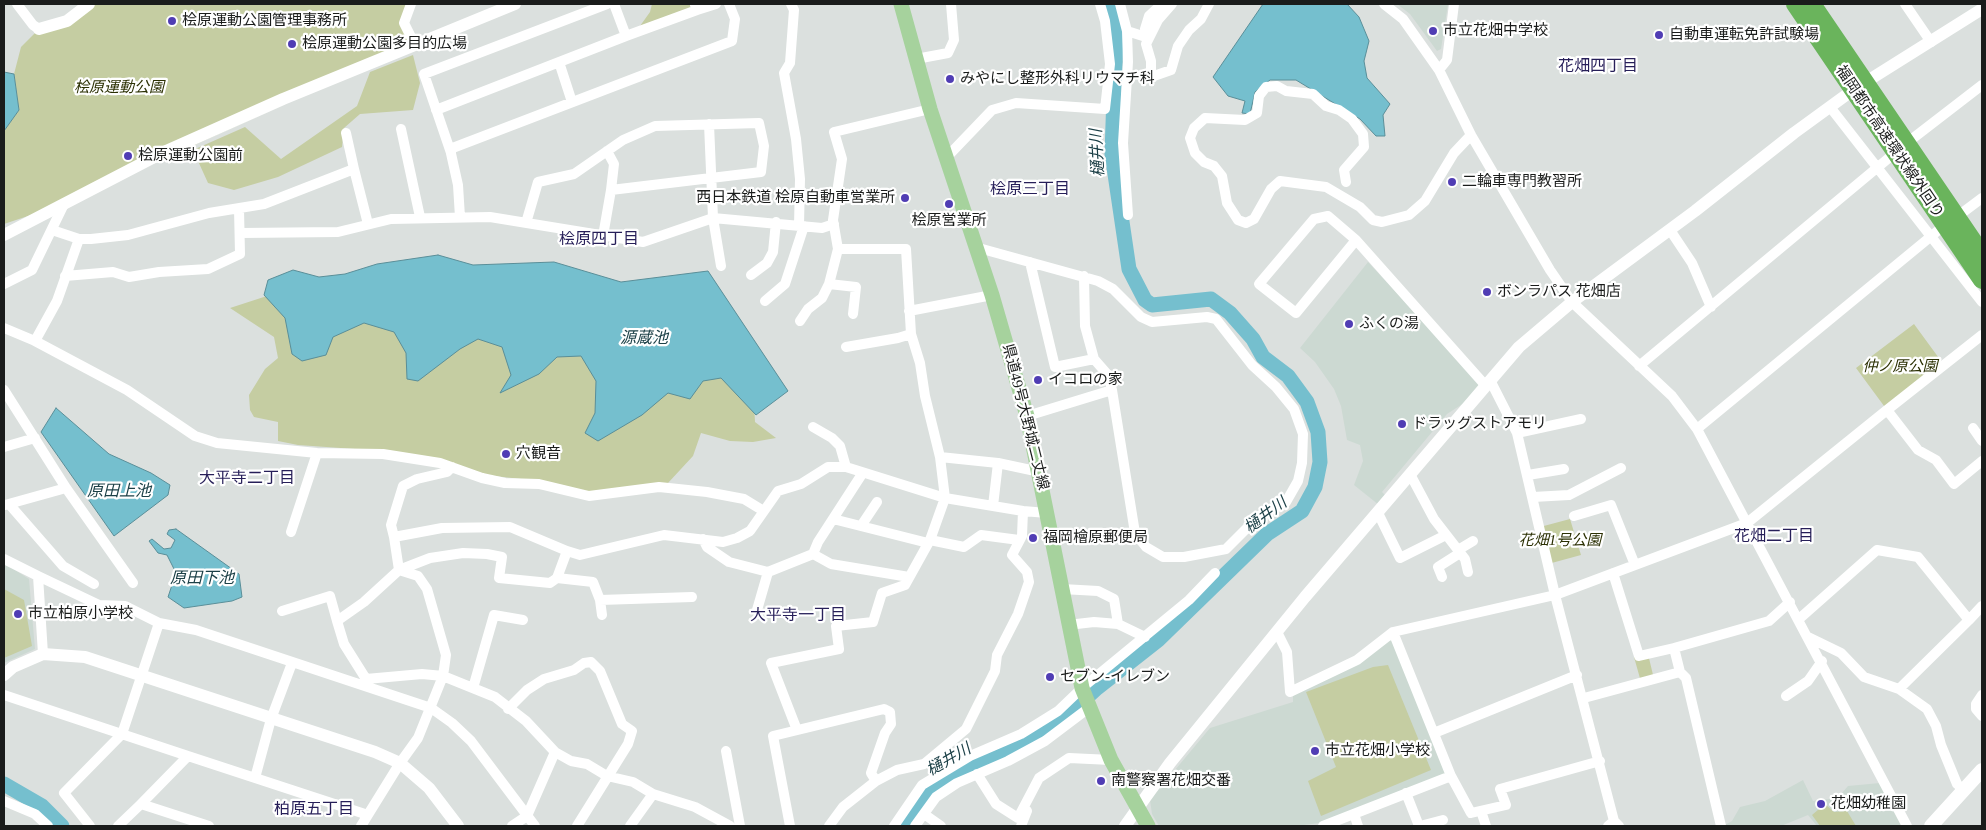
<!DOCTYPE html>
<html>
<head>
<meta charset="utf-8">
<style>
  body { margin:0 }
  #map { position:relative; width:1986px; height:830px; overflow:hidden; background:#dbe0de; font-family:"Times New Roman",serif }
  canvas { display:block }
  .frame { position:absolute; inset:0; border:5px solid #1a1c1b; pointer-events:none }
</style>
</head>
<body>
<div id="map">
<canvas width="1986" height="830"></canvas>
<div class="frame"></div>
</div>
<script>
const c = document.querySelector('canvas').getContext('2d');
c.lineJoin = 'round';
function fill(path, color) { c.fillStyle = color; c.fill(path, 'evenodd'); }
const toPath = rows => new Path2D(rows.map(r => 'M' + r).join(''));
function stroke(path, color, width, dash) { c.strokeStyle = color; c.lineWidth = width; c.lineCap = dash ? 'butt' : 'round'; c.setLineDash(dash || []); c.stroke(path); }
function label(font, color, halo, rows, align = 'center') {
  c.font = font + ' "Times New Roman","Noto Sans JP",serif'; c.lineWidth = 4.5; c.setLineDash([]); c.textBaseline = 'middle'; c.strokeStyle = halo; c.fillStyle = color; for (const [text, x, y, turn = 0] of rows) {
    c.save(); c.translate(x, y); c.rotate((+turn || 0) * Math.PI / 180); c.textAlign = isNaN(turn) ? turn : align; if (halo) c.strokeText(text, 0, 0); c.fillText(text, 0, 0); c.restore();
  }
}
fill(toPath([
  [1397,4,1448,4,1441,49,1437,51,1410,14],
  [1368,262,1481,384,1467,401,1447,414,1382,492,1386,496,1379,505,1354,485,1363,461,1360,445,1347,440,1341,406,1334,389,1315,362,1300,348],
  [4,563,29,579,35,649,4,663],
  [1392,637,1447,774,1320,823,1296,826,1159,826,1152,814,1150,800,1210,728,1293,702,1293,695],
  [1803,780,1813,801,1830,799,1842,793,1848,786,1880,783,1901,826,1817,826,1808,815,1781,826,1723,826,1732,821,1740,807,1765,801]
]), '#ccd9d2');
fill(toPath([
  [89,4,411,4,404,23,415,45,64,204,4,224,4,131,19,110,14,74,21,47,39,29],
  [652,4,690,4,692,9,640,26,650,12],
  [413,55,420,83,413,110,360,114,344,128,342,147,278,177,234,190,208,183,193,150,245,127,281,159,357,106,370,72],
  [270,295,337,330,369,317,475,332,557,349,587,350,654,396,700,377,726,372,754,403,755,422,776,438,753,442,730,441,701,433,693,456,668,483,590,493,539,481,485,475,383,451,298,445,278,441,278,422,254,417,250,410,249,395,265,369,278,358,274,337,230,308],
  [1914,324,1944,365,1887,410,1856,368],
  [1570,519,1581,555,1548,564,1540,527],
  [4,589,24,600,32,646,4,658],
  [1648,654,1654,679,1641,682,1634,657],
  [1388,665,1431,770,1321,816,1308,781,1336,767,1306,692,1373,667],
  [1825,804,1834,812,1847,811,1856,826,1820,826,1812,815]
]), '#c5cda2');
const water = toPath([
  [1263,4,1347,4,1359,17,1369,41,1364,61,1367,78,1390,104,1383,115,1385,136,1376,136,1360,119,1296,80,1270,80,1255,92,1250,114,1242,113,1245,101,1228,96,1213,77,1263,4],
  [4,72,14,74,19,110,4,131,4,72],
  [438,255,473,265,554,262,621,282,708,271,788,391,756,415,721,378,703,381,690,399,668,393,642,415,598,441,585,433,595,413,596,381,581,356,557,357,539,374,500,393,511,375,502,347,478,339,460,349,418,381,407,379,406,353,394,332,364,323,333,337,326,355,302,361,292,354,285,318,264,295,268,280,293,270,319,277,345,274,377,264,438,255],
  [56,408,109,454,151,473,170,485,168,495,114,536,41,432,56,408],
  [176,529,239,574,242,597,232,601,184,608,168,597,176,573,167,555,158,553,149,541,152,539,164,549,171,548,175,540,167,534,169,530,176,529]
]);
fill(water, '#75bfce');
stroke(water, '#5a8e98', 1);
stroke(toPath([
  [4,784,42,806,62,826],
  [908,826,930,792,963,770,1059,723,1097,688,1158,640,1267,534,1302,511,1315,487,1320,462,1318,432,1307,402,1288,376,1263,357,1253,339,1230,313,1211,299,1152,305,1145,300,1129,269,1112,154,1116,35,1109,4]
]), '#75bfce', 15);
stroke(toPath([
  [17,4,33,25,39,29],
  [411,4,404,23,415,45],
  [614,4,626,36,697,10],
  [791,4,794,10,790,63,784,73,796,139,800,179,799,226],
  [1120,4,1127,31,1128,62,1123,143,1128,215],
  [1172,4,1158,20,1146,44,1151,61,1151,77,1171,70,1178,46,1189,30,1201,19,1209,4],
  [1384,4,1403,19,1439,70,1471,135,1550,270,1572,302,1672,396,1697,429,1907,826],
  [1905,4,1931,42],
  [695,5,697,10,716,4],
  [1145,29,1149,16,1162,4],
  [1127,31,1149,38],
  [916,59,948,53,954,40,951,4],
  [559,62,572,102],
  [1439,70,1447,60,1454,4],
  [1830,107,1982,302],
  [436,110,626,36],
  [709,124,713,218,721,266],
  [401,129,420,217],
  [346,133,354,169],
  [1912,139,1982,85],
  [607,151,614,164,611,190],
  [451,153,424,74,607,4],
  [946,158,992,110,1016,103,1105,109,1110,64,1105,21,1100,4],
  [1346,182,1344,170,1364,147,1363,134,1352,119,1339,110,1326,106,1313,94,1286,91,1277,86,1266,87,1259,96,1257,113,1245,120,1205,118,1194,128,1190,138,1195,153,1204,162,1214,166,1222,176,1227,203,1238,220,1246,223,1254,219,1271,189,1280,181,1326,187,1360,207,1373,220,1382,222,1409,215,1425,201,1454,153,1471,135],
  [1962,213,1982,198],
  [460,217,458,185,450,149,732,41,735,19,729,4],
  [526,223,538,182,574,174,623,140,655,126,759,123,764,146,761,172,611,190,603,236],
  [52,230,79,239,91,239,128,235,209,213,264,204,354,169,368,224],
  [1670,230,1692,263,1711,307],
  [241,233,338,232,391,219,490,217,643,242,713,218,822,228,834,224],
  [1356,240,1296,313,1259,284,1314,219,1328,216,1356,240,1485,385],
  [975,247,1098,281,1113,289,1141,317,1152,322,1207,317,1216,319,1252,365,1276,387,1294,409,1303,434,1302,463,1298,481,1286,502,1259,516,1226,549,1184,557,1163,557,1146,547,1135,533,1112,390,1027,416],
  [1030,262,1055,367,1094,359],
  [751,275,767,263,773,252,776,222],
  [65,276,113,272,129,277,159,272,208,269,240,254,239,209],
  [1084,276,1085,326,1094,359,1108,375,1112,390],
  [4,284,32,270,64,204],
  [829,284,856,287,853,314],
  [765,301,785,284,804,226],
  [909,311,992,295],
  [800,321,808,309,822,298,829,284,838,249,833,220,842,159,834,132,930,109],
  [4,328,35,341,127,390,195,436,217,443,317,453,383,454,440,463,482,478,505,483,539,484,589,496,659,487,707,492,744,499,762,510],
  [35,341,57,301,79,239],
  [846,347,898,338,911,334],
  [1639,366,1896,152],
  [1490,380,1517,433,1555,595,1614,821],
  [4,390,66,488,133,583],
  [1887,410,1982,335],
  [813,427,832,438,840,446,846,467],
  [1973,428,1982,441],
  [1697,429,1946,224],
  [1517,433,1581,419],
  [4,447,35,438],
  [940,457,998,463,1040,472],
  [1410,474,1434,519,1465,559,1468,572],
  [1528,475,1564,469],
  [1533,497,1569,495,1621,468],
  [9,504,63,566,94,584],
  [5,505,66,488],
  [993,506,998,463],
  [1378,513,1400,558,1446,535],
  [1574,516,1611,505,1635,565],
  [833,519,928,543],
  [861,526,877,502],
  [291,532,317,453],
  [394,537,391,525,403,486,417,479,447,472,452,467],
  [703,539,707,547,729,562,768,572,813,554,818,542,862,474],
  [930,540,964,547,981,535,1019,540],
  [1458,550,1473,541],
  [567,551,557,578,593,582,600,600,692,597],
  [813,554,831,564,909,577],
  [4,559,38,576,43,654],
  [399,570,430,558,463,553,487,554,502,557,499,578,550,583,557,578],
  [1613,573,1639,656,1674,648,1680,672,1686,678,1721,826],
  [38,576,99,605,125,606,159,623,196,630,431,708,452,723,471,741,535,826],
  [1442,577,1438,567,1460,553],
  [1062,589,1098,591,1114,599,1118,624],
  [600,600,602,615],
  [757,610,768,572],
  [282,611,330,596,337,621,364,602,399,570,394,537,442,528,510,527,567,551,580,555,664,535,723,542,737,538,750,531,778,491,801,484,828,467,846,467,945,498,1023,511],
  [1799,619,1877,550,1918,557,1969,620,1899,689],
  [1969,620,1982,606],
  [337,621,344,644,366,679,422,674,443,676,495,697,526,721,555,752,571,761,587,764,607,776,633,782,653,794,695,807,730,826],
  [1068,625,1094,622,1118,624,1145,637],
  [1277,632,1287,652,1290,692,1357,660,1393,632,1555,595,1747,523,1887,410,1918,450,1936,460,1954,484,1982,461],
  [1808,637,1841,653,1864,677,1899,689,1927,709,1936,726,1941,745,1957,784,1963,789],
  [1674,648,1769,621,1790,602],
  [473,688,494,615,523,620],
  [4,695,188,756],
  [1982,695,1976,704,1976,709,1982,716],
  [1786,696,1808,681,1822,661],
  [1584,698,1680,672],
  [508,709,527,690,544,679,574,670,584,663,591,662,600,671,622,724,632,731,628,744,577,826],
  [797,730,771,663,839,649,836,626,873,622,882,593,905,585,930,540,945,498,940,457,925,396,920,363,911,334,906,249,838,249],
  [1434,733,1577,675],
  [726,751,740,826],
  [977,774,996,804,1018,818,1039,778,1069,758,1111,760],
  [1451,776,1471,813,1506,805,1500,789,1600,761],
  [255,778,271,719,292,663],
  [1406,793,1419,826],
  [4,801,35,814,48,826],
  [141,804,188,756,368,815],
  [1481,811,1486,826],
  [924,814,941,826],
  [1354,814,1358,826],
  [90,826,64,793,122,734,159,623],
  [118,826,141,804,209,826],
  [361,826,400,763,418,738,443,676,446,655,427,589,418,576,399,570],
  [512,826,527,816,555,752],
  [630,826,653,794],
  [790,826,773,736,884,709,890,712,891,724,885,733,871,773,876,781],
  [829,826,843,807,876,781,897,770,924,764,966,729,995,671,997,655,1018,614,1029,582,1027,572,1012,555,1022,536,1023,511,1047,513],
  [894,826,922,785,970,756,1021,734,1058,711,1082,688,1189,600,1215,573],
  [915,826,936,797,957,783,1008,761,1045,741,1090,707],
  [1021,826,1027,811],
  [1323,826,1451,776,1393,632],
  [1420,826,1443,820],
  [1608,826,1614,821,1619,826]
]), '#fff', 10);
stroke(toPath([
  [39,29,67,21,89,4],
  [4,235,164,152,283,99,515,4],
  [4,675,13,667,43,654,85,657,375,752,400,763,429,788,458,826],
  [1125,826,1170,763,1305,597,1519,347,1572,302,1695,211,1794,133,1853,90,1982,9]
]), '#fff', 12);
stroke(toPath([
  [1931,826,1982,770]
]), '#fff', 14);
stroke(toPath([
  [901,4,930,109,992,295,1027,416,1082,688,1111,760,1148,826]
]), '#a6d29d', 15);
stroke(toPath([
  [1795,4,1982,280],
  [1812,4,1982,254]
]), '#6ab45c', 18);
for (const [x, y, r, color] of [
  [172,21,5,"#503db4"],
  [1433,31,5,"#503db4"],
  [1659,35,5,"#503db4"],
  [292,44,5,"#503db4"],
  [950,79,5,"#503db4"],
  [128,156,5,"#503db4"],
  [1452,182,5,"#503db4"],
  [905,198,5,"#503db4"],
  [949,204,5,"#503db4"],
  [1487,292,5,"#503db4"],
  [1349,324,5,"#503db4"],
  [1038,380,5,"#503db4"],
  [1402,424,5,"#503db4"],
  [506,454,5,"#503db4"],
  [1033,538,5,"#503db4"],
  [18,614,5,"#503db4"],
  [1050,677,5,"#503db4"],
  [1315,751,5,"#503db4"],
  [1101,781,5,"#503db4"],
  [1821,804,5,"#503db4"]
]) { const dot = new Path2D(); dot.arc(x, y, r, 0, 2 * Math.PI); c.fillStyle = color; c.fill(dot); stroke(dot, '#fff', 2); }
label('15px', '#1a1c1b', '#fff', [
  ["桧原運動公園管理事務所",182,21],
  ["市立花畑中学校",1443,31],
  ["自動車運転免許試験場",1669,35],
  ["桧原運動公園多目的広場",302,44],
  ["みやにし整形外科リウマチ科",960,79],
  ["桧原運動公園前",138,156],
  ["二輪車専門教習所",1462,182],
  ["西日本鉄道 桧原自動車営業所",895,198,"right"],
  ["桧原営業所",949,221,"center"],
  ["ボンラパス 花畑店",1497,292],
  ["ふくの湯",1359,324],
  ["イコロの家",1048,380],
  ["ドラッグストアモリ",1412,424],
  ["穴観音",516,454],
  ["福岡檜原郵便局",1043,538],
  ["市立柏原小学校",28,614],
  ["セブン-イレブン",1060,677],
  ["市立花畑小学校",1325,751],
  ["南警察署花畑交番",1111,781],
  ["花畑幼稚園",1831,804]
], 'left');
label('italic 15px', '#2b3003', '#fff', [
  ["桧原運動公園",119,88],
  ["仲ノ原公園",1900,367],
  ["花畑1号公園",1560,541]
]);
label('15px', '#1a1c1b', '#fff', [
  ["福岡都市高速環状線外回り",1889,142,56],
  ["県道49号大野城二丈線",1025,417,76]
]);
label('16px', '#271f59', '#fff', [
  ["花畑四丁目",1598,67],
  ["桧原三丁目",1030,190],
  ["桧原四丁目",599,240],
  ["大平寺二丁目",247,479],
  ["花畑二丁目",1774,537],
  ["大平寺一丁目",798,616],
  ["柏原五丁目",314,810]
]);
label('italic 16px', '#1c4047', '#fff', [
  ["樋井川",1098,153,-93],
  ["源蔵池",644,339],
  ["原田上池",119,492],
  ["樋井川",1266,516,-37],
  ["原田下池",202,579],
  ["樋井川",949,760,-30]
]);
</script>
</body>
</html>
